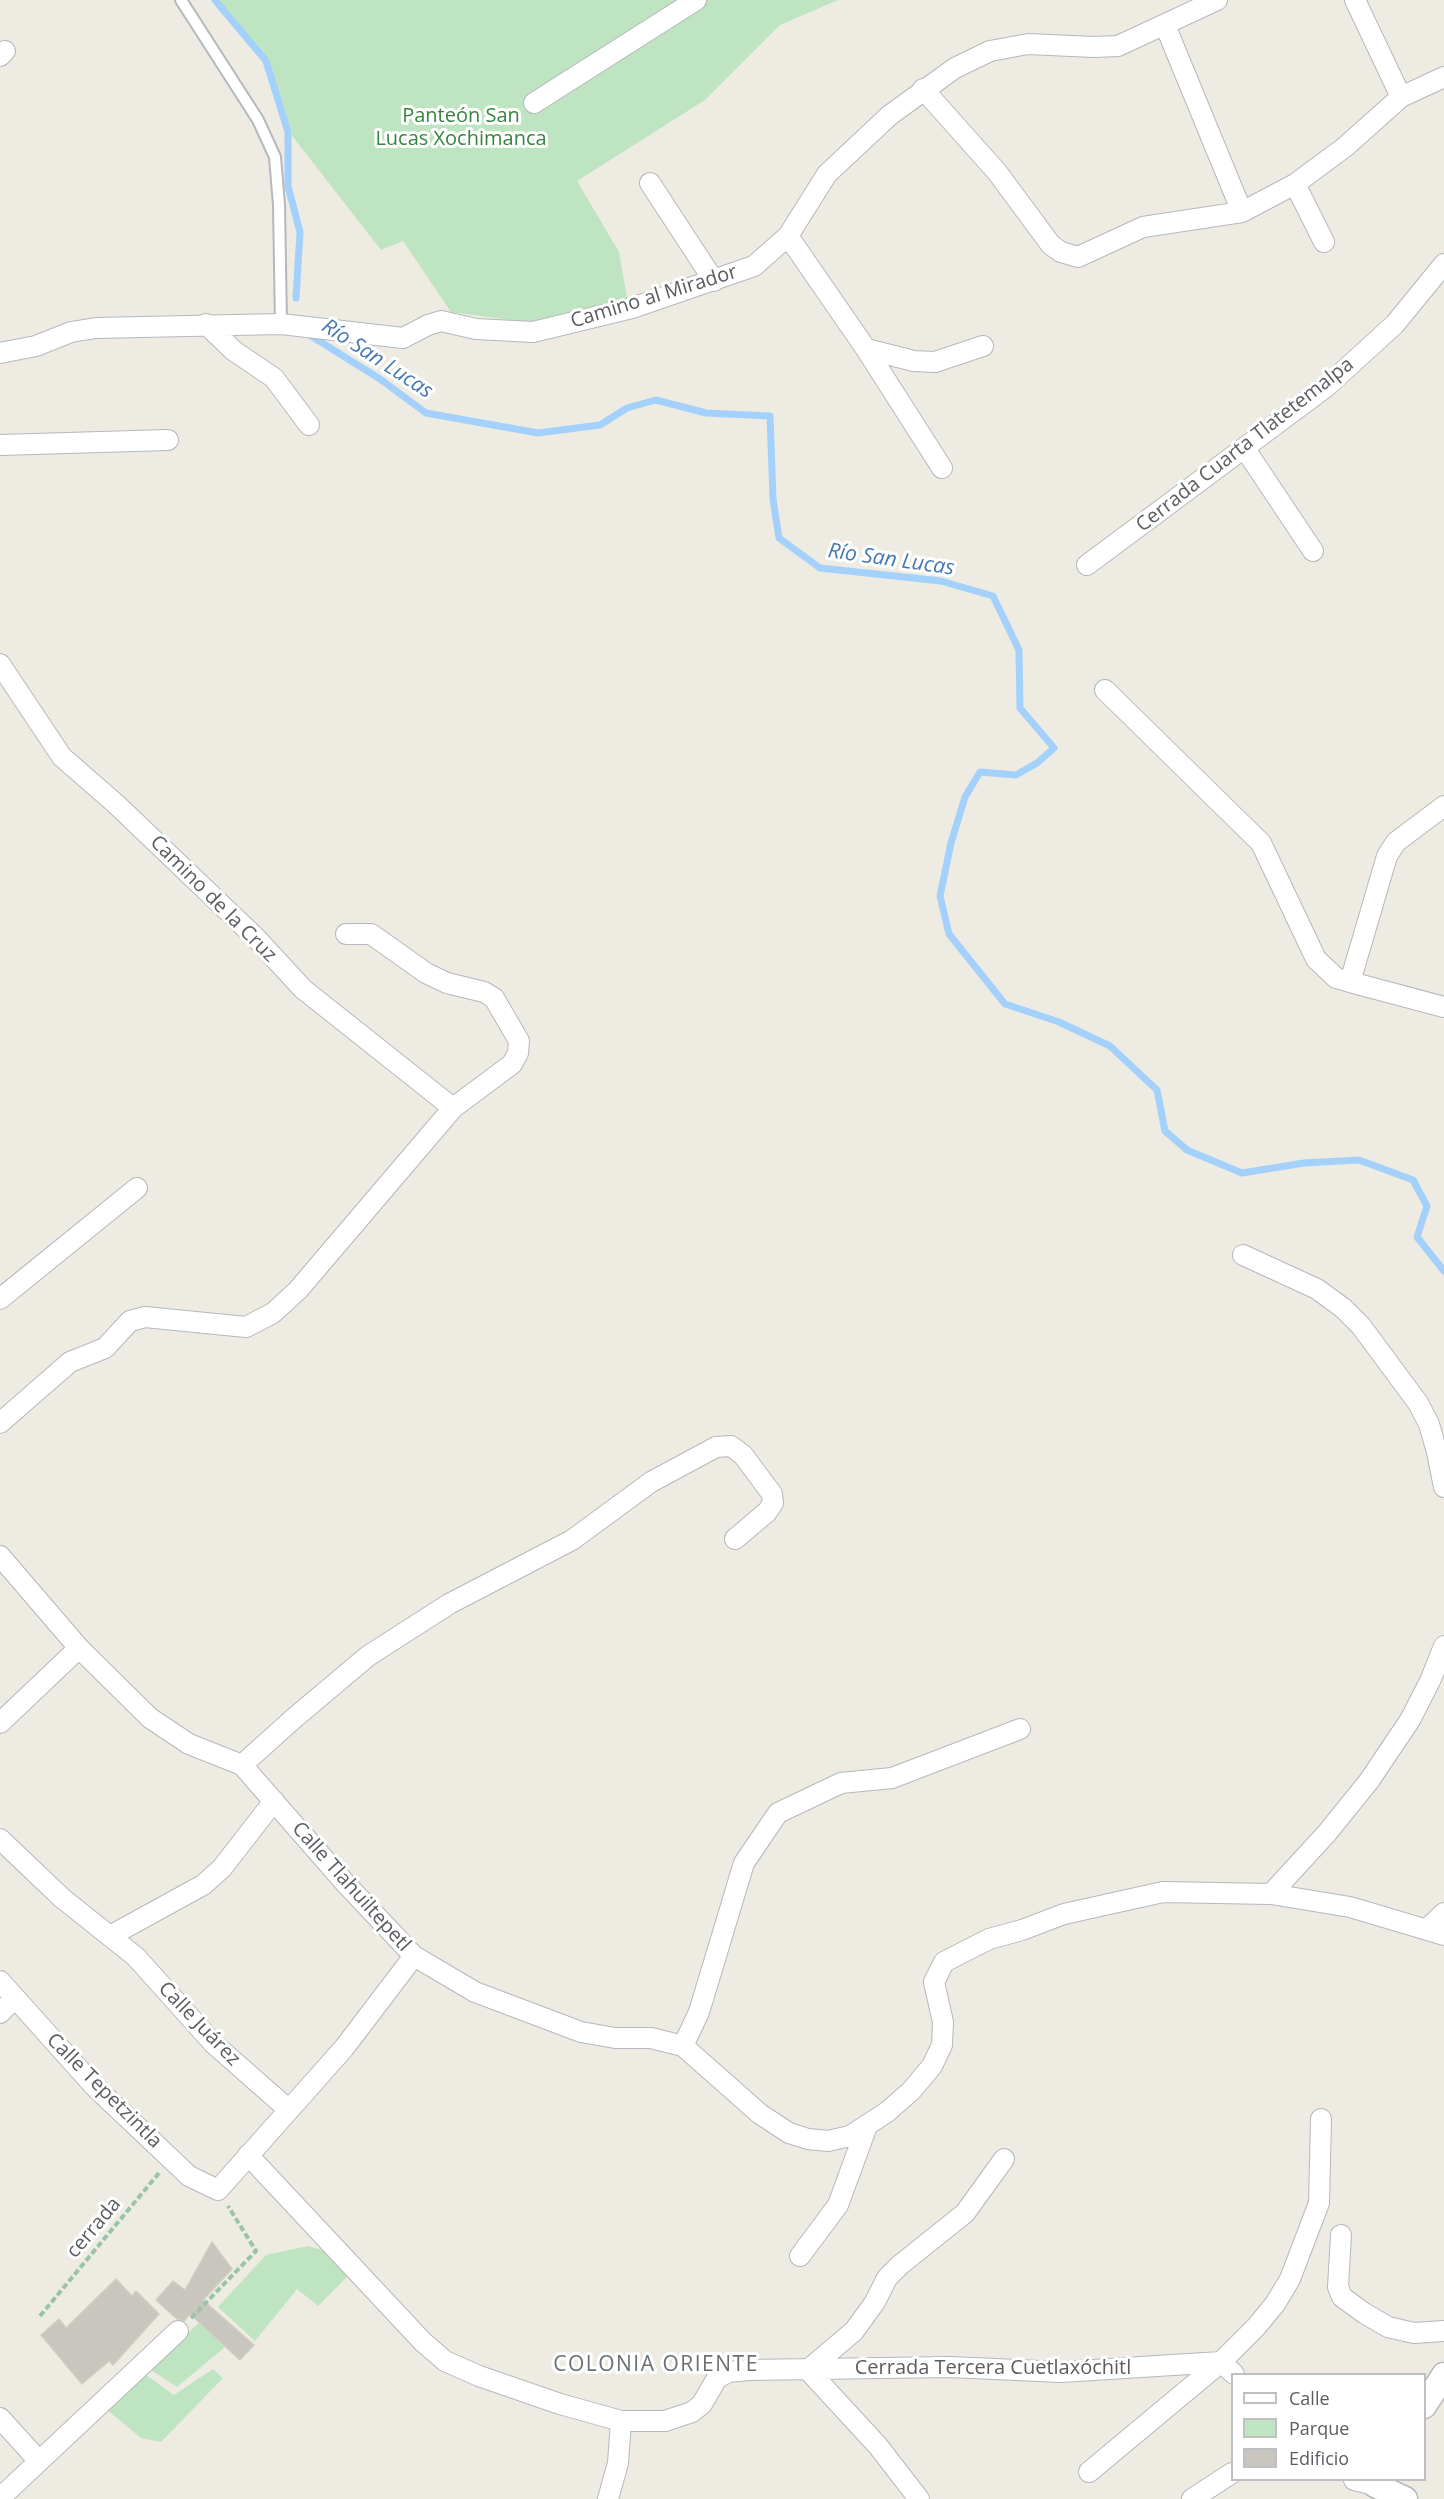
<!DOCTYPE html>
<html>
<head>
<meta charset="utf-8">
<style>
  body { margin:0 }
  #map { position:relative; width:1444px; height:2499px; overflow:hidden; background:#edebe2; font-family:"Open Sans",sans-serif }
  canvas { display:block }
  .legend { position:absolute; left:1231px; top:2373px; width:195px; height:108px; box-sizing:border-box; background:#fff; border:2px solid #bdbfc0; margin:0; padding:8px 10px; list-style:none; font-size:18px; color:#5a5e62 }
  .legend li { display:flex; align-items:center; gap:12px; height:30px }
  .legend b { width:30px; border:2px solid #bdbfc0 }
</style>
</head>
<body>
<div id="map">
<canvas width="1444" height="2499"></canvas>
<ul class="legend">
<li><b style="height:8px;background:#fff"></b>Calle</li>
<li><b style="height:16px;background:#bfe4c1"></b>Parque</li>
<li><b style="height:16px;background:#c8c6bf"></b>Edificio</li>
</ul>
</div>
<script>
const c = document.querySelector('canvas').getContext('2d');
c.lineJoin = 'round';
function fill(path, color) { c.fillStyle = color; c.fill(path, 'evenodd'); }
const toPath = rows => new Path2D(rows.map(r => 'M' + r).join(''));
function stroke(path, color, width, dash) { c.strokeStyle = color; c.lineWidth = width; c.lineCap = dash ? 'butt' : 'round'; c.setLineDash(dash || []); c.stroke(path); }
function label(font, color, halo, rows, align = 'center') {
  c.font = font + ' "Open Sans",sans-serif'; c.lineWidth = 6; c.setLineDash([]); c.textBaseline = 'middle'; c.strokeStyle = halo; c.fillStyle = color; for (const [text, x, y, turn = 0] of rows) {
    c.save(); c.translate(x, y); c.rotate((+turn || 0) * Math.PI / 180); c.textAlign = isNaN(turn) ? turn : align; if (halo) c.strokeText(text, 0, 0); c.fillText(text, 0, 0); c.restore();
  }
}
fill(toPath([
  [214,0,838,0,780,25,705,100,577,181,619,252,627,298,533,323,451,312,403,241,381,250,293,137,266,61],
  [308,2246,336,2254,352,2272,318,2306,297,2289,255,2341,218,2307,266,2255],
  [199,2323,225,2347,177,2387,148,2368],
  [213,2369,223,2378,161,2442,141,2438,105,2408,142,2372,174,2395]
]), '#bfe4c1');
stroke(toPath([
  [215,0,266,61,288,132,288,186,300,232,296,298],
  [308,334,380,379,426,413,538,433,600,425,627,408,656,400,706,413,770,416,773,499,779,538,820,568,941,581,993,596,1019,650,1020,708,1054,748,1037,763,1016,775,980,772,965,797,951,843,940,896,949,934,1005,1004,1059,1022,1110,1046,1157,1090,1165,1131,1187,1150,1242,1173,1304,1163,1359,1160,1413,1180,1427,1206,1417,1237,1444,1271]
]), '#a3d1fc', 7);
const building = toPath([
  [212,2242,232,2269,203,2300,254,2345,240,2360,190,2314,184,2321,177,2319,156,2300,173,2281,185,2290,212,2242],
  [116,2279,132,2296,136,2291,159,2314,113,2365,109,2361,82,2384,41,2335,59,2319,66,2328,116,2279]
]);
fill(building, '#c8c6bf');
stroke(building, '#d1cdc1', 1.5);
const service = toPath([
  [181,0,258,120,275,157,279,205,281,324]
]);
const minor = toPath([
  [1355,0,1401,97],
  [1165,25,1242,212],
  [0,56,5,51],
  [923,89,997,172,1051,245,1061,252,1078,257,1143,227,1242,212,1295,184,1345,147,1401,97,1444,77],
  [534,103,696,0],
  [650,183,714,281],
  [1295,184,1324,242],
  [788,236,866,349,942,468],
  [206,324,234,351,274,378,309,425],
  [866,349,914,361,935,362,983,346],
  [0,353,36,346,71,332,96,328,281,324,403,338,428,325,441,321,476,329,533,332,632,308,754,266,788,236,827,174,890,115,955,68,990,51,1028,44,1094,47,1118,46,1217,0],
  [0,445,168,440],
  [1245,449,1313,551],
  [1087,565,1326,387,1395,324,1444,264],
  [0,664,62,757,116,804,256,938,303,989,453,1108],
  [1105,690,1261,843,1316,959,1336,978,1350,982],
  [1444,806,1396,842,1387,856,1350,982,1444,1007],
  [1243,1255,1317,1289,1343,1308,1361,1326,1418,1403,1429,1424,1437,1452,1444,1487],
  [0,1299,137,1188],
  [0,1423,70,1362,105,1348,130,1321,145,1317,246,1327,273,1313,298,1290,453,1108,512,1064,518,1053,519,1041,494,998,484,992,447,983,426,973,371,934,346,934],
  [0,1556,79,1648,150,1718,189,1744,242,1765,346,1884,414,1956,475,1992,581,2032,615,2038,651,2038,683,2046,760,2114,789,2133,808,2139,828,2141,850,2136,887,2112,911,2091,932,2066,942,2045,943,2022,934,1982,944,1962,989,1939,1022,1930,1064,1914,1163,1892,1271,1894,1350,1907,1444,1935],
  [0,1723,79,1648],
  [242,1765,292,1720,368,1656,449,1604,572,1540,651,1482,716,1447,731,1446,743,1455,772,1494,773,1503,767,1512,735,1539],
  [0,1839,62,1898,136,1957,214,2044,289,2110],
  [1271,1894,1327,1833,1369,1781,1410,1720,1430,1681,1444,1646],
  [1427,1929,1444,1913],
  [110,1936,203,1885,222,1868,274,1801],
  [0,1981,95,2087,189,2176,218,2190,344,2048,414,1956],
  [0,2013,15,1998],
  [683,2046,699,2012,744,1863,778,1813,841,1783,892,1778,1020,1729],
  [248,2155,423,2342,445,2361,479,2376,560,2404,621,2421,665,2421,692,2412,702,2404,717,2378,729,2372,748,2370,950,2367,1061,2372,1221,2362,1234,2374],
  [1341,2235,1338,2287,1342,2297,1364,2313,1388,2327,1414,2333,1444,2331],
  [800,2256,838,2205,867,2126],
  [0,2418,38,2460],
  [1089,2472,1221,2362,1256,2327,1275,2304,1290,2279,1319,2203,1321,2119],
  [1354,2480,1375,2485],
  [0,2498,178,2331],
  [608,2499,618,2463,621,2421],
  [919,2499,878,2446,808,2370,854,2331,875,2302,887,2278,900,2265,965,2213,1004,2159],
  [1192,2499,1232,2473]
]);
const tertiary = toPath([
  [1424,2406,1444,2375],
  [1379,2480,1375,2485,1405,2499]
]);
stroke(service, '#b5b8bc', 14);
stroke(minor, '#b5b8bc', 22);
stroke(tertiary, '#b5b8bc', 27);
stroke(toPath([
  [40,2316,159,2173],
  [191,2318,256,2251,228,2206]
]), '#99c4a7', 4, [6, 3]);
stroke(service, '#fff', 10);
stroke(minor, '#fff', 20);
stroke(tertiary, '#fff', 24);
label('20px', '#38843f', '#fff', [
  ["Panteón San",461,116],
  ["Lucas Xochimanca",461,139]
]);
label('20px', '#5a5e62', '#fff', [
  ["Camino al Mirador",654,297,-17],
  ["Cerrada Cuarta Tlatetemalpa",1245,445,-38],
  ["Camino de la Cruz",213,899,45],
  ["Calle Tlahuiltepetl",351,1887,48],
  ["Calle Juárez",199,2024,46],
  ["Calle Tepetzintla",104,2091,45],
  ["cerrada",94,2228,-50],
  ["Cerrada Tercera Cuetlaxóchitl",993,2368]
]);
label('italic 21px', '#4377b6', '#fff', [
  ["Río San Lucas",377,359,33],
  ["Río San Lucas",891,560,8]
]);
c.letterSpacing = '1.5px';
label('21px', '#6b7074', '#fff', [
  ["COLONIA ORIENTE",656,2365]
]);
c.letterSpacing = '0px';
</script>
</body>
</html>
